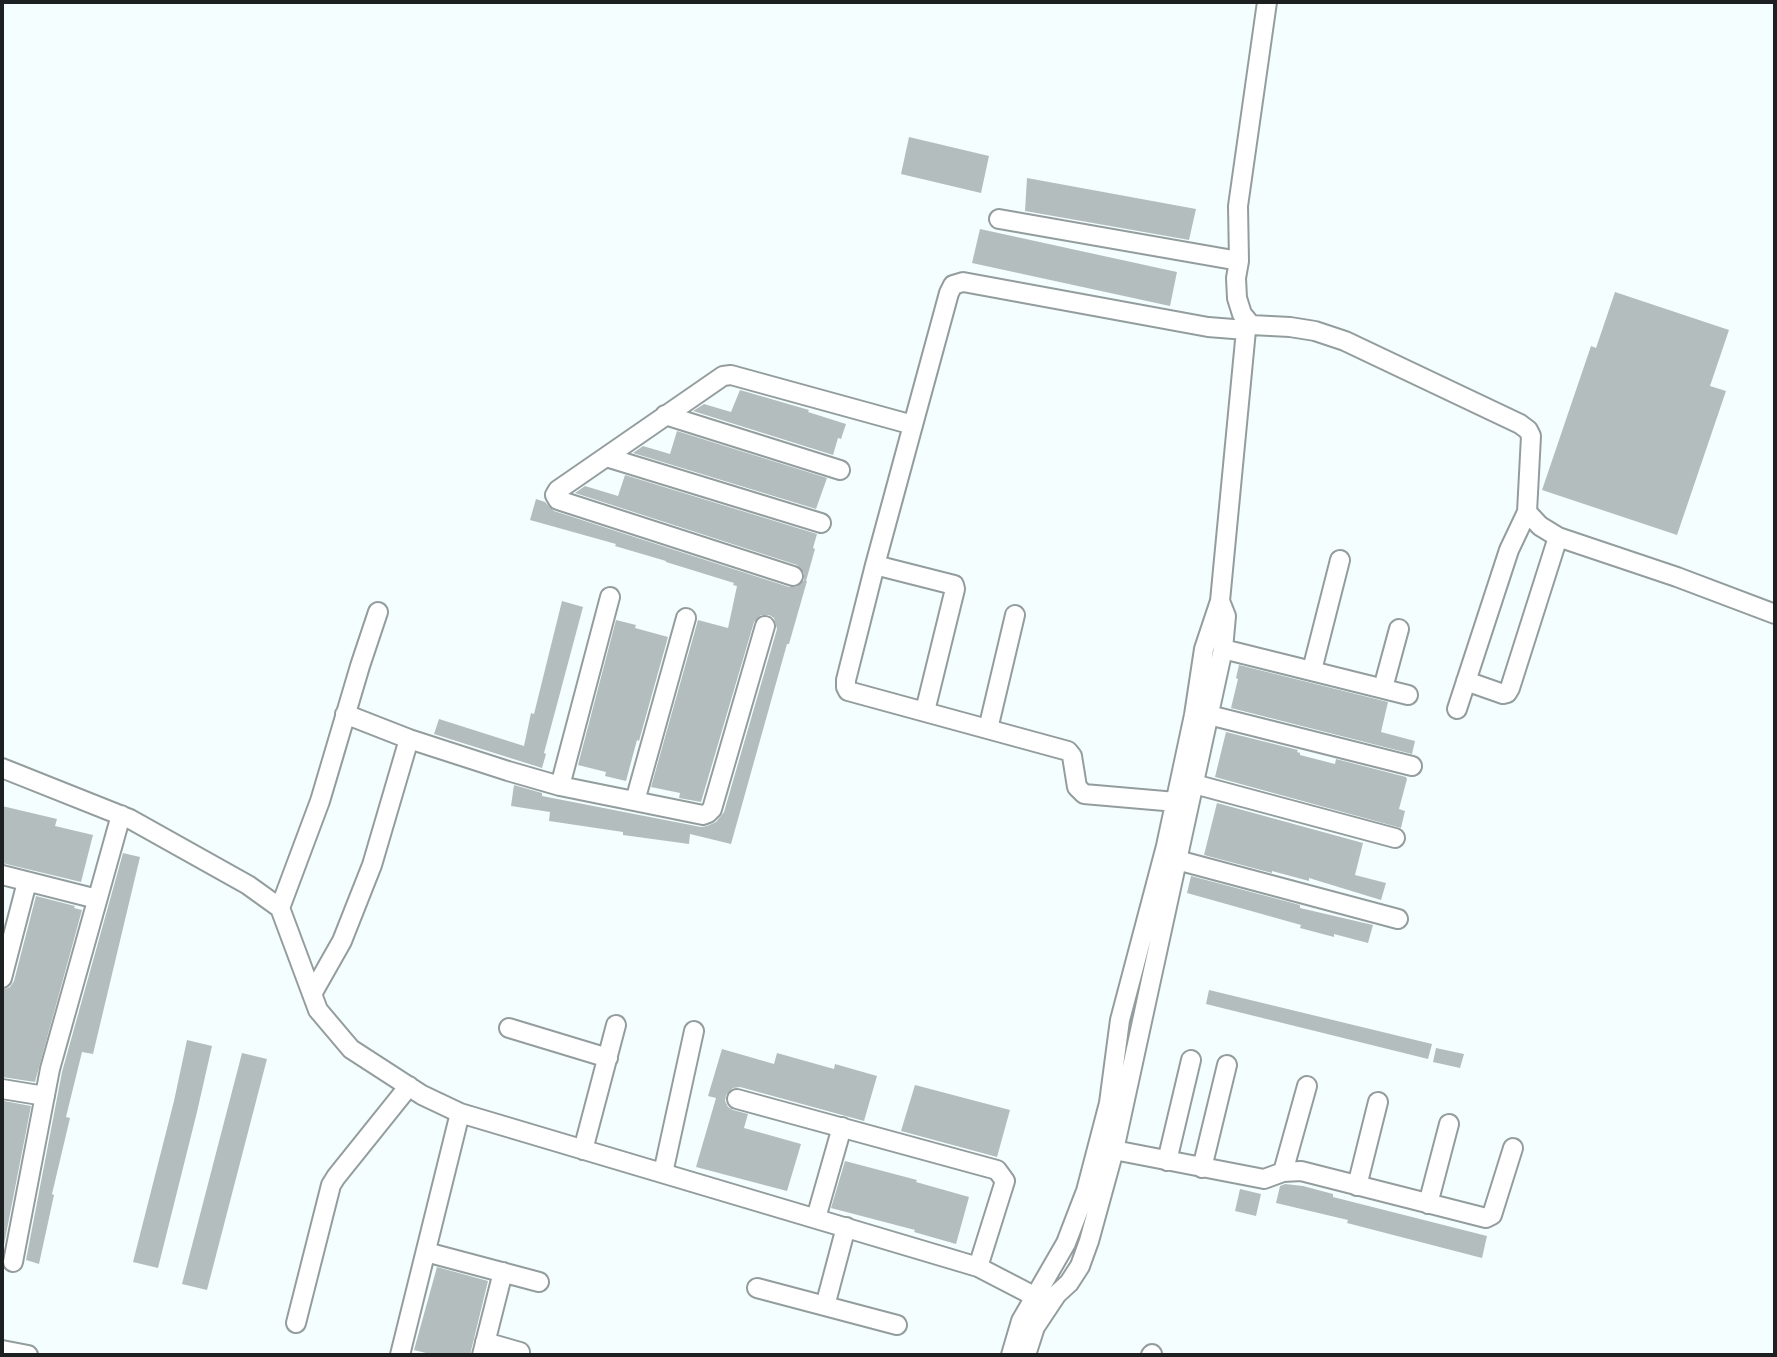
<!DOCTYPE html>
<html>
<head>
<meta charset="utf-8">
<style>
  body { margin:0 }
  #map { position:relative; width:1777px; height:1357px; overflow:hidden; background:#f4fefe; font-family:Mulish,sans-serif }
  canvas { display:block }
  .frame { position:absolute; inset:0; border:4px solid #1d2020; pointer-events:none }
</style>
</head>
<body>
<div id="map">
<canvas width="1777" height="1357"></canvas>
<div class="frame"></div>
</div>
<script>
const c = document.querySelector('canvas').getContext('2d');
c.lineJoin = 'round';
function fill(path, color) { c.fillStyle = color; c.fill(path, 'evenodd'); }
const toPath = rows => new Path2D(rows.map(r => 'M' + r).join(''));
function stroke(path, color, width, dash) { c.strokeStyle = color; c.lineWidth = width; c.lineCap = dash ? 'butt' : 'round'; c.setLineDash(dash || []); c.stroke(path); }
fill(toPath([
  [909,137,989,156,981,193,901,174],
  [1027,178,1196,209,1189,240,1025,211],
  [980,229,1177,272,1170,306,972,263],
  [1615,292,1729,330,1710,386,1726,391,1677,535,1542,490,1591,346,1596,348],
  [740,390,809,410,808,412,846,424,841,439,838,438,833,455,693,411,704,404,731,412],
  [677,431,827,478,816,509,633,453,643,446,670,454],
  [625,475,817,534,813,548,815,549,806,581,807,581,789,644,787,644,731,844,690,834,689,844,623,835,623,832,549,821,550,812,511,806,514,785,542,793,542,796,701,827,707,826,716,822,724,812,777,629,774,618,769,615,761,615,754,622,701,802,679,798,680,793,651,787,698,620,728,628,737,586,733,585,734,583,666,562,666,561,615,546,616,544,530,520,536,499,545,502,554,511,789,587,796,587,804,580,804,573,797,565,575,493,585,486,618,496],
  [562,601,583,607,544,753,546,754,542,768,434,734,439,719,524,746,531,713,534,714],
  [616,620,636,625,635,628,668,637,639,741,637,740,626,781,605,776,606,772,578,765],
  [1239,665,1388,702,1381,732,1415,741,1412,754,1231,708,1238,679,1236,678],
  [1226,732,1298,750,1297,752,1300,753,1300,755,1335,764,1336,759,1406,777,1407,779,1399,809,1405,811,1401,828,1215,777],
  [1217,803,1363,843,1355,875,1386,883,1381,900,1309,878,1309,881,1272,871,1272,873,1204,855],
  [2,806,57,819,55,826,93,835,81,882,2,863],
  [123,853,140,857,93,1054,82,1052,66,1117,70,1118,52,1194,54,1195,39,1264,26,1260,62,1072],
  [1191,876,1300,905,1300,908,1373,925,1368,943,1334,934,1334,937,1300,928,1301,925,1187,893],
  [36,896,75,906,74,908,82,910,35,1082,2,1077,2,990,10,987,14,981],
  [1209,990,1432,1044,1428,1059,1206,1004],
  [187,1040,212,1046,197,1112,158,1268,133,1262,174,1101],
  [1436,1048,1464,1054,1460,1068,1433,1062],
  [722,1049,774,1064,777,1053,834,1069,835,1064,877,1076,864,1121,740,1087,733,1088,726,1095,725,1101,728,1107,733,1110,748,1114,744,1128,801,1144,787,1191,696,1167,716,1098,708,1096],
  [242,1053,267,1059,207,1290,182,1284],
  [915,1085,1010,1110,997,1157,901,1131],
  [4,1101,31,1106,2,1255,2,1109],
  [845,1161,917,1180,916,1182,969,1197,956,1244,914,1232,915,1230,831,1208],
  [1285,1184,1303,1186,1333,1194,1333,1197,1487,1236,1482,1258,1347,1223,1348,1220,1276,1203,1280,1186],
  [1240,1189,1261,1194,1256,1216,1235,1211],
  [437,1267,488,1281,470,1355,434,1355,414,1350]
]), '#b4bdbe');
const minor = toPath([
  [999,219,1239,261],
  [1251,325,1242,314,1237,298,1236,278,1239,261,1238,206,1267,2],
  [665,415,840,470],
  [913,425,875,565,846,680,846,687,848,691,1068,751,1072,756,1077,787,1084,794,1176,802],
  [606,457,821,523],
  [875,565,954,585,955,589,925,711],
  [793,576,558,500,555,495,558,490,723,376,731,375,913,425,949,293,953,285,963,282,1208,327,1246,330,1251,325,1290,327,1315,331,1345,341,1520,424,1528,430,1531,436,1527,512,1540,526,1558,537,1677,577,1775,614],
  [1223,649,1408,695],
  [1312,670,1340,560],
  [1466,681,1503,694,1507,693,1510,688,1558,537],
  [1383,688,1399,629],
  [1457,709,1509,550,1527,512],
  [345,714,409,739,508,771,560,786,703,815,708,813,712,809,765,626],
  [1209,715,1412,766],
  [988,729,1015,615],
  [2,768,130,819,248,885,280,908,318,1010,351,1049,422,1095,460,1113,978,1267,1034,1296],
  [1194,784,1395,838],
  [560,786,610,597],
  [635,801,686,618],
  [1177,860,1398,919],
  [2,875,97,899],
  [280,908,320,801,360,666,378,612],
  [2,978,27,882],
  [312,994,342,941,372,865,409,739],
  [509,1028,608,1058],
  [2,1089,45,1096],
  [737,1099,997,1170,1005,1181,978,1267],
  [583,1150,616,1025],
  [1114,1150,1264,1179,1283,1172,1301,1171,1486,1218,1492,1215,1513,1148],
  [1167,1161,1191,1060],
  [1202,1168,1227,1065],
  [1283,1172,1307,1086],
  [663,1173,694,1031],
  [1357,1186,1378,1102],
  [1428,1204,1449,1124],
  [816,1218,842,1127],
  [426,1252,539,1282],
  [13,1262,50,1069,121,815],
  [757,1288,897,1325],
  [825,1306,846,1227],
  [296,1323,331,1185,336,1177,409,1086],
  [485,1342,520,1352],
  [2,1350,28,1355],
  [400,1355,460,1113],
  [482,1355,503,1272],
  [1011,1355,1021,1321,1066,1243,1086,1191,1109,1103,1120,1020,1166,846,1194,715,1204,649,1220,601,1246,330],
  [1026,1355,1035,1327,1057,1294,1069,1283,1080,1266,1089,1241,1114,1150,1223,649,1226,616,1220,601],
  [1151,1355,1152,1354]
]);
stroke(minor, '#949d9d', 22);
stroke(minor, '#fff', 18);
</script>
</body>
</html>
